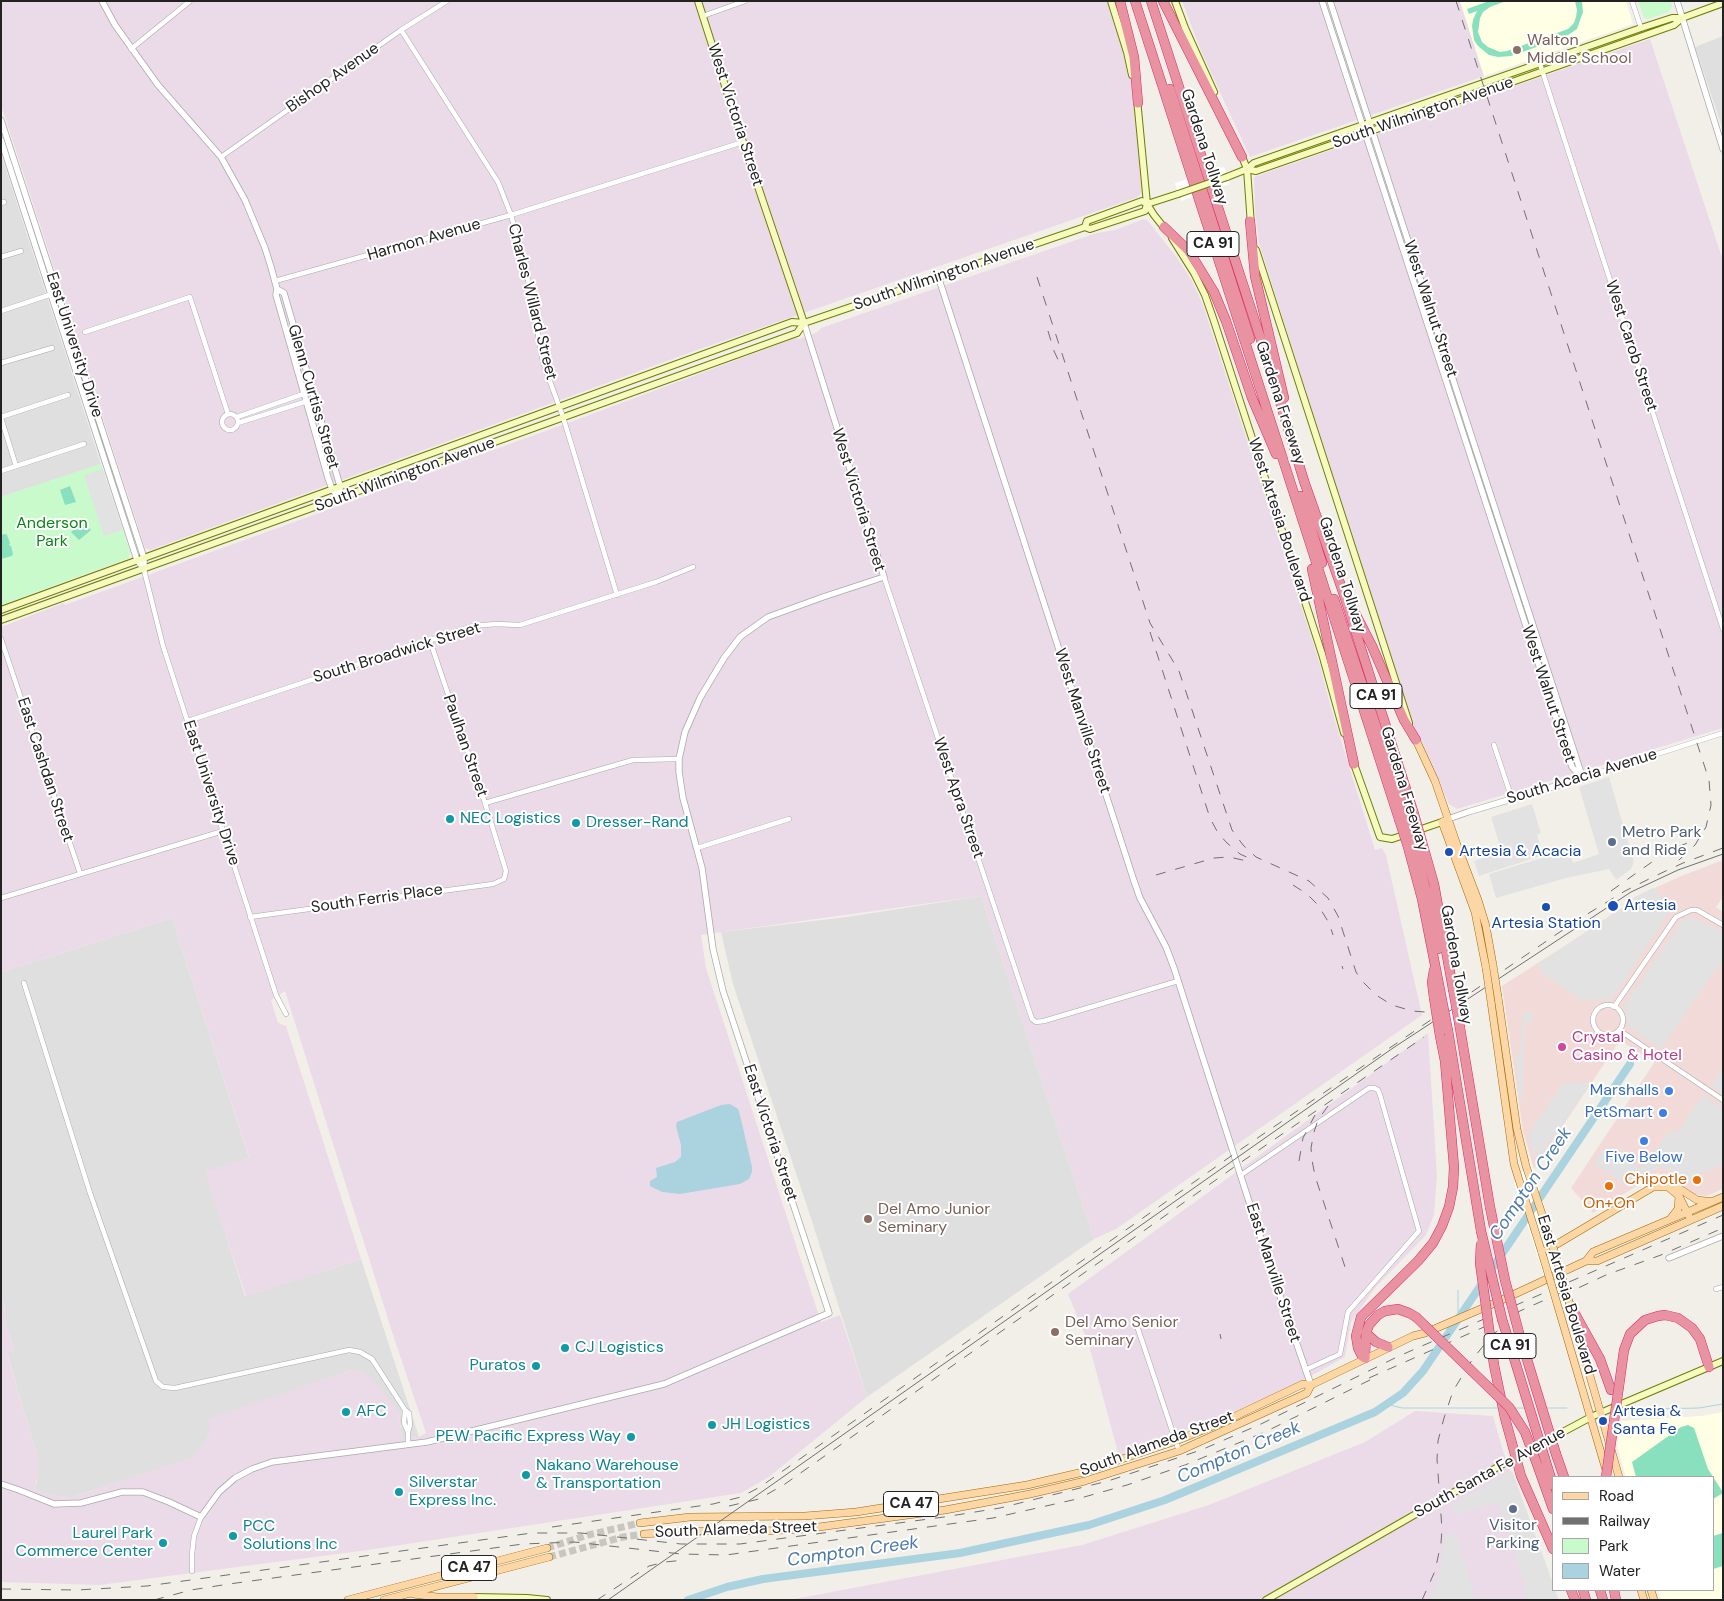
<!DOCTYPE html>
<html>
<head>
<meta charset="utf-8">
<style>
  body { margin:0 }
  #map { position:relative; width:1724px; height:1601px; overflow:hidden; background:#f2efe9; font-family:"DM Sans",sans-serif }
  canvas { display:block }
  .frame { position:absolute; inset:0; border:2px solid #222; pointer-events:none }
  .legend { position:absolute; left:1552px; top:1476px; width:162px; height:115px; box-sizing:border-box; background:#fff; border:1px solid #a7a7a7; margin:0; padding:6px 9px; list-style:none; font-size:15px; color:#222 }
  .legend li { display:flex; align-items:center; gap:10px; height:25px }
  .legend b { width:25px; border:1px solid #a7a7a7 }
</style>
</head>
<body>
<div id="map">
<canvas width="1724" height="1601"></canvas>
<div class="frame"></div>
<ul class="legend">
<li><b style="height:6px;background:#fcd6a4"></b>Road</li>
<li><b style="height:6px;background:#707070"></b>Railway</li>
<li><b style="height:14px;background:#c8facc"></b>Park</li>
<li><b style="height:14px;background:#aad3df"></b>Water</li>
</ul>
</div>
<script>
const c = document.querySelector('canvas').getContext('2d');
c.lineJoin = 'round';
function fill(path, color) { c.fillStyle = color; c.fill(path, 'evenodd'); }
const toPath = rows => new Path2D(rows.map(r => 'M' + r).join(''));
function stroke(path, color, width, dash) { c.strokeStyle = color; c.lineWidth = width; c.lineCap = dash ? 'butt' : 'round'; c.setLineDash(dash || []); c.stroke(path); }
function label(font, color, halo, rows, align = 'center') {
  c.font = font + ' "DM Sans",sans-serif'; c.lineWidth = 4; c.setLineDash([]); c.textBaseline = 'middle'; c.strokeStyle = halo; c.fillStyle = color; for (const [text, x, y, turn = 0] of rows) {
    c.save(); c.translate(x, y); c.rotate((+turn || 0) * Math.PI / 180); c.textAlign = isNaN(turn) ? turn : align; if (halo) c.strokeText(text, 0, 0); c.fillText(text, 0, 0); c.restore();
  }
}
fill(toPath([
  [1723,36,1723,130,1695,47],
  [1,154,101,464,1,497],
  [981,896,1094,1239,867,1397,812,1221,733,984,721,932,847,917],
  [172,918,249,1158,206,1172,245,1296,361,1259,419,1437,402,1439,399,1413,352,1370,267,1400,210,1431,207,1439,194,1458,69,1498,44,1493,34,1489,37,1481,37,1456,7,1353,14,1349,4,1317,5,1306,1,1296,1,972]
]), '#e0dfdf');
fill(toPath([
  [1723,860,1723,897,1716,907,1723,912,1723,1189,1706,1196,1692,1194,1658,1173,1593,1213,1571,1188,1654,1063,1620,1040,1534,1169,1523,1131,1502,986,1655,888,1679,877]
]), '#f2dad9');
fill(toPath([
  [1,1,1107,1,1131,76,1142,192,1138,197,697,350,150,550,145,548,1,105],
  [1182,1,1460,1,1484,76,1250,157,1201,51],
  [1650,39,1723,261,1723,728,1457,809,1449,804,1416,732,1345,515,1259,243,1255,211,1254,177],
  [1144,219,1148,221,1178,259,1192,281,1203,305,1318,658,1331,708,1375,850,1382,848,1386,855,1422,1015,1116,1229,1094,1239,981,896,701,935,706,968,821,1322,840,1315,867,1397,769,1477,741,1493,368,1550,100,1585,1,1582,1,1296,5,1306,4,1317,14,1349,7,1354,37,1456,39,1471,34,1489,44,1493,69,1498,193,1458,207,1439,210,1431,208,1419,352,1370,363,1372,371,1377,399,1413,402,1439,419,1437,426,1433,393,1335,285,991,271,1000,278,1023,286,1026,361,1259,246,1296,205,1172,249,1157,172,918,1,972,1,627,64,603,65,605,576,420,795,338,800,339,818,332,821,328,1079,239,1097,233,1115,230],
  [1428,1033,1437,1176,1434,1215,1426,1235,1375,1288,1351,1322,1345,1357,1302,1381,1236,1411,1119,1456,1089,1345,1068,1294],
  [1415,1411,1493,1416,1503,1451,1558,1600,789,1600,1082,1545,1209,1505,1365,1442]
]), '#ebdbe8');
fill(toPath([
  [1460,1,1626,1,1633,24,1484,76],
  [1723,1412,1723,1600,1661,1600,1659,1590,1713,1590,1713,1477,1626,1477,1617,1446,1622,1421,1702,1416]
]), '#ffffe5');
fill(toPath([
  [1638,1,1671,1,1672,6,1669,12,1648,19,1644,18],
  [101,464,130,552,129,558,1,605,1,497]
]), '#c8facc');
fill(toPath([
  [1489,1,1506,1,1490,7,1483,12,1480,18,1478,32,1482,42,1488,47,1500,52,1507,51,1568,29,1574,23,1576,17,1577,10,1575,1,1582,1,1583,12,1577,29,1565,37,1511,56,1498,57,1489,55,1478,46,1474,40,1472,26,1473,20,1477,11,1469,14,1467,9],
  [70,486,76,502,65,505,60,490],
  [83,522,91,530,79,540,71,532],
  [5,534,7,535,10,543,9,545,11,546,13,554,12,556,1,559,1,535],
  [1688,1425,1694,1428,1708,1469,1722,1491,1723,1493,1713,1499,1713,1477,1636,1477,1632,1462,1681,1427],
  [1723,1533,1723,1566,1713,1569,1713,1536]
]), '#88e0be');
fill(toPath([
  [103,469,123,530,104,536,84,475],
  [1609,777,1634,862,1631,869,1616,880,1609,869,1566,878,1496,898,1489,874,1569,850,1573,863,1599,854,1579,787],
  [1532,804,1541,833,1537,835,1543,855,1479,876,1474,861,1502,852,1491,817],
  [1653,888,1661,897,1675,907,1668,914,1612,999,1603,999,1593,1002,1586,999,1584,1002,1544,975,1537,965,1618,910,1626,907,1625,905,1634,901,1633,898],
  [1687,917,1694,918,1723,932,1723,960,1661,1049,1629,1027,1624,1006,1682,921],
  [1523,1012,1533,1012,1532,1023,1525,1023,1523,1098,1519,1099,1516,1056,1520,1055],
  [1723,1067,1723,1094,1711,1086],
  [1591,1082,1540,1157,1535,1157,1529,1139,1531,1129,1563,1083],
  [1703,1094,1723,1110,1723,1169,1721,1165,1690,1178,1660,1167,1627,1185,1594,1164,1603,1149,1617,1158,1620,1155,1641,1169,1671,1130,1677,1133],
  [1512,1471,1553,1583,1553,1590,1555,1590,1559,1600,1528,1600,1515,1553,1497,1502,1456,1514,1452,1505],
  [1456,1534,1475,1600,1429,1600,1439,1576,1446,1535]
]), '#e2e2e2');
fill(toPath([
  [730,1104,738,1109,740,1115,752,1167,752,1172,749,1179,740,1184,680,1194,662,1192,650,1186,650,1181,657,1177,656,1168,675,1162,681,1157,681,1145,676,1126,677,1122,721,1105]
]), '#aad3df');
fill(toPath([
  [1224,167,1230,184,1181,201,1175,183],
  [1461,985,1467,1018,1438,1037,1431,1000],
  [1530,1160,1552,1231,1554,1233,1561,1252,1561,1256,1574,1303,1555,1311,1514,1183]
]), '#fff');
stroke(toPath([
  [1458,1317,1458,1290],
  [1386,1404,1402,1408,1499,1408],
  [1515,1408,1526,1408],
  [1545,1408,1567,1408],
  [1650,1409,1699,1408,1723,1404]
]), '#aad3df', 1);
stroke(toPath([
  [688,1600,727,1587,763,1579,960,1553,1089,1525,1165,1500,1375,1412,1403,1393,1423,1371,1630,1064]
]), '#aad3df', 8);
stroke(toPath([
  [547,1548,588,1535,640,1523],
  [549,1557,623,1537,644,1534]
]), '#c8c6c1', 7, [7, 3.5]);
const minor = toPath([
  [1632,1,1641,28],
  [703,16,745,1],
  [401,30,498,182,511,215,526,268,543,362,563,417,617,595],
  [131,49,190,1],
  [1540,64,1723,629],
  [221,157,401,30,447,1],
  [1,203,4,202],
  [1,257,21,251],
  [275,281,511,215,743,142],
  [1,311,52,294],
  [85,332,190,297,228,414],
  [1,363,52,348],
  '222 422a8 8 0 1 1 16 0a8 8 0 1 1-16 0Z',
  [1,417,68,395],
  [237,417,312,391],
  [1,418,16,466],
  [238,423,314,399],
  [1,471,84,444],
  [144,570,163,646,276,995,286,1014],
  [884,577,1032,1019,1036,1022,1044,1021,1178,981],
  [1,639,80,873],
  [188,721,473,626,496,624,520,625,656,582,693,567],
  [1494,745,1512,799],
  [1582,778,1723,733],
  [485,803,633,760,679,759],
  [697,848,789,819],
  [1,898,223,831],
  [250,917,493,884,504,879,506,871,485,803,430,641],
  [24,983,90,1193,156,1381,163,1387,175,1388,349,1350,360,1352,372,1359,405,1410,409,1413,410,1425,408,1432],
  '1593 1020a15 15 0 1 1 30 0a15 15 0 1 1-30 0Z',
  [1614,1007,1676,917,1691,910,1697,910,1723,925],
  [1619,1030,1723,1100],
  [1241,1175,1369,1088,1374,1088,1378,1090,1380,1095,1419,1231,1348,1312,1340,1354,1305,1370],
  [1716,1289,1723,1287],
  [1134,1317,1179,1451],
  [405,1410,404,1423,408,1432,408,1444],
  [192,1571,192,1554,194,1536,201,1517]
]);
const tertiary = toPath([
  [102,1,115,25,158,85,221,157,245,200,265,248,271,267,277,289,276,295,328,478,332,489,339,498],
  [1322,1,1572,767,1582,778],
  [1330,1,1582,776],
  [1677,1,1723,149],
  [1,120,144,558,144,570],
  [1,140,137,560,140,564],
  [938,276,1134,881,1140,898,1166,947,1174,968,1270,1267,1311,1385],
  [277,289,284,293,340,486,339,498],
  [1448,819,1468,812,1582,778],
  [1669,1258,1723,1236],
  [1,1484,19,1490,54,1504,81,1503,122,1492,143,1492,169,1502,201,1517,219,1492,235,1478,252,1469,272,1462,427,1442,664,1384,829,1313,723,991,713,949,702,868,683,798,679,772,679,759,685,732,700,698,724,658,740,637,768,617,823,597,884,577,804,323]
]);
const secondary = toPath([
  [698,1,743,142,804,323],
  [1111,1,1127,52,1132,75],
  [1175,1,1185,28,1214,92],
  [1137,99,1147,204,1154,215,1166,230],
  [1241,154,1247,169,1251,225],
  [1247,169,1256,171,1495,88,1674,25,1682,18],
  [1227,177,1247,169,1254,163,1641,28,1672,18,1682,18,1723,3],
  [1085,227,1087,221,1142,201,1147,204],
  [1172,238,1194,273,1205,295,1214,321,1322,654,1344,733],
  [1256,250,1409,723],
  [1,610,792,322,804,323,1085,227,1090,229,1145,211,1147,204,1178,194],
  [1,620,797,333,804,323],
  [1353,761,1380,837,1392,839,1442,822],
  [472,1600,474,1597,527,1598,547,1600],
  [1266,1600,1503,1464,1591,1417,1723,1361]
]);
const primary = toPath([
  [1416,740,1435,781,1457,845,1478,900,1486,926,1493,965],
  [1448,819,1442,822,1475,912,1486,968],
  [1498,997,1517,1129,1526,1166,1553,1247],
  [1491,1002,1514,1164,1542,1253,1653,1187,1677,1187,1697,1200,1705,1201,1713,1201],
  [1668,1187,1679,1196,1689,1216],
  [1671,1218,1678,1209,1679,1196],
  [1586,1261,1593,1252,1723,1197],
  [1559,1310,1606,1470],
  [1573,1317,1619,1477],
  [640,1523,690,1517,805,1516,856,1512,1027,1485,1083,1472,1176,1441,1225,1421,1303,1384,1311,1385,1413,1336,1425,1333,1504,1299,1586,1261,1597,1261,1723,1206],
  [644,1534,684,1531,764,1531,804,1529,945,1510,1030,1494,1085,1481,1179,1451,1307,1393,1311,1385],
  [1641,1590,1644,1600],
  [1651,1590,1654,1600],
  [413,1594,437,1597,474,1597],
  [348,1600,547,1548],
  [384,1600,549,1557]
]);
const motorway = toPath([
  [1120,1,1134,57,1138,103],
  [1135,1,1399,819],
  [1151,1,1264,349,1304,481,1342,589,1414,814],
  [1163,1,1242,157],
  [1170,89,1250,339],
  [1250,221,1255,276,1284,398],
  [1164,227,1189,251,1214,292,1226,321,1252,398,1276,454],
  [1301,496,1322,563],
  [1312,569,1354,764],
  [1334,599,1406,817],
  [1350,603,1372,646,1404,720,1416,740],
  [1422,842,1434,884,1453,989],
  [1414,845,1427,894,1438,949],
  [1408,847,1422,899,1441,995],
  [1434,970,1432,982,1434,998],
  [1460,1028,1490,1207],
  [1448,1031,1481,1231],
  [1570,1305,1600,1359,1611,1390],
  [1416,1317,1409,1313,1398,1309,1385,1311,1378,1315,1369,1325,1366,1333,1365,1358,1362,1356,1358,1348,1356,1336,1361,1317,1418,1261,1433,1243,1442,1226,1449,1207,1453,1187,1454,1167,1445,1061,1440,1036],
  [1366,1333,1376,1342,1388,1347],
  [1494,1365,1505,1418,1521,1476,1553,1549],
  [1619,1386,1624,1350,1630,1334,1645,1320,1658,1316,1665,1315,1678,1318,1692,1328,1700,1339,1709,1367],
  [1556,1454,1564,1477],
  [1545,1459,1553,1485],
  [1537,1464,1553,1509],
  [1571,1590,1575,1600],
  [1583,1590,1586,1600],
  [1600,1590,1603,1600],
  [1614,1590,1616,1600]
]);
stroke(minor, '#a9a9a9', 5.5);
stroke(tertiary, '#a9a9a9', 7);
stroke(secondary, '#707d05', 8);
stroke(primary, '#a06b00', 8);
stroke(motorway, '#dc2a67', 10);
stroke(minor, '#fff', 4.5);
stroke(tertiary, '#fff', 5.5);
stroke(secondary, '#f7fabf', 6);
stroke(primary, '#fcd6a4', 7);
stroke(motorway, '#e892a2', 9);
stroke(toPath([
  [608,1600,1393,1048,1631,892,1678,870,1723,854]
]), '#707070', 1);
stroke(toPath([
  [1456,1,1709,780,1711,805,1706,827,1695,845,1678,861],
  [1037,277,1150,623,1179,671,1232,830,1243,845,1256,857,1309,881,1328,898,1338,916,1356,972,1362,981,1376,995,1392,1005,1412,1011,1425,1012,1443,1008],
  [1048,331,1054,351,1060,364],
  [1150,632,1210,818,1218,833,1227,843,1240,854,1253,860],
  [1156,875,1214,858,1229,857,1247,861],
  [1293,885,1307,894,1318,905,1329,923,1333,935],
  [1611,891,1666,852,1692,841],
  [1342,966,1343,969],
  [1328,1106,1318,1120,1314,1132,1311,1148,1312,1160,1315,1176,1348,1276],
  [1299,1161,1303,1138,1315,1115],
  [1561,1296,1606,1275,1661,1255,1723,1228],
  [1220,1334,1221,1339],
  [1369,1378,1565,1291],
  [729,1506,759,1499,785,1484,1237,1165,1424,1037],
  [552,1527,713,1504,741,1497,760,1487,1234,1154,1576,921,1625,891,1655,876,1683,863,1723,848],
  [1,1589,77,1590,147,1586,532,1533,581,1533,681,1544,740,1544,944,1517,1000,1508,1108,1481,1201,1450,1261,1424,1399,1356,1723,1215],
  [154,1600,191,1590,229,1584,523,1544,574,1542,681,1554,726,1555,993,1518,1077,1499,1127,1485,1185,1465,1265,1432,1376,1377],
  [597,1600,649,1566,665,1562,685,1560],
  [1422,1600,1435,1571,1441,1543,1442,1529,1437,1459,1438,1441,1444,1418,1453,1391,1472,1360,1492,1335,1508,1323]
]), '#707070', 1, [10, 10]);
const secondaryBridge = toPath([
  [1178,194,1227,177]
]);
const primaryBridge = toPath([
  [1493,965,1498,997],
  [1486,968,1491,1002],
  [1553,1247,1570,1305],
  [1542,1253,1559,1310]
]);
const motorwayBridge = toPath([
  [1414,814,1422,842],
  [1406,817,1414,845],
  [1399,819,1408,847],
  [1453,989,1460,1028],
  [1441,995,1448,1031],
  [1434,998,1440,1036],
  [1490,1207,1505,1280,1519,1333,1556,1454],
  [1481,1231,1502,1319,1545,1459],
  [1481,1243,1480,1263,1494,1365],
  [1416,1317,1509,1407,1525,1432,1537,1464],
  [1606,1477,1619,1386]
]);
stroke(secondaryBridge, '#707d05', 8, []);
stroke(primaryBridge, '#a06b00', 8, []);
stroke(motorwayBridge, '#dc2a67', 10, []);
stroke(secondaryBridge, '#f7fabf', 6);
stroke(primaryBridge, '#fcd6a4', 7);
stroke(motorwayBridge, '#e892a2', 9);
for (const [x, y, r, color] of [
  [1517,50,5,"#8d6e63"],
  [450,819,5,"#0f9aa8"],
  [576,823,5,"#0f9aa8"],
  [1612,842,5,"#5c6f8a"],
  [1449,852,5,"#1a4fb4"],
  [1613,906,6,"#1a4fb4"],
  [1546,907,5,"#1a4fb4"],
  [1562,1047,5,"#d1479c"],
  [1669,1091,5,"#3f7fe0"],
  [1663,1113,5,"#3f7fe0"],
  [1644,1141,5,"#3f7fe0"],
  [1697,1180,5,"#e8710a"],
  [1609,1186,5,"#e8710a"],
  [868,1219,5,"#8d6e63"],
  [1055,1332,5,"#8d6e63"],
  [565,1348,5,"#0f9aa8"],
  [536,1366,5,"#0f9aa8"],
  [346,1412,5,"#0f9aa8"],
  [1603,1421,5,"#1a4fb4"],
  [712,1425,5,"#0f9aa8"],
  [631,1437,5,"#0f9aa8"],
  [526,1475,5,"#0f9aa8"],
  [399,1492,5,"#0f9aa8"],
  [1513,1509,5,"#5c6f8a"],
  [233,1536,5,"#0f9aa8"],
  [163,1543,5,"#0f9aa8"]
]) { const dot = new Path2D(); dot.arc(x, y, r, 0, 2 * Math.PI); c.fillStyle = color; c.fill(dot); stroke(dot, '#fff', 2); }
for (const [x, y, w] of [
  [1213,244,52],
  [1376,696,52],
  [1510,1346,52],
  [911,1504,55],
  [469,1568,55]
]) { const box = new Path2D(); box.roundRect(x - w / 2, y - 12.5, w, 25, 4); c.fillStyle = '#fff'; c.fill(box); stroke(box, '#222', 1); }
label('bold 15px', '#222', null, [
  ["CA 91",1213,244],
  ["CA 91",1376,696],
  ["CA 91",1510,1346],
  ["CA 47",911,1504],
  ["CA 47",469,1568]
]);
label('16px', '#785e54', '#fff', [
  ["Walton",1527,41],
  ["Middle School",1527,59],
  ["Del Amo Junior",878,1210],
  ["Seminary",878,1228],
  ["Del Amo Senior",1065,1323],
  ["Seminary",1065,1341]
], 'left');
label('16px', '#222', '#fff', [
  ["Bishop Avenue",333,78,-35],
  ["South Wilmington Avenue",1423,113,-19],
  ["West Victoria Street",735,115,72],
  ["Gardena Tollway",1204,147,72],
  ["Harmon Avenue",424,240,-16],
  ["South Wilmington Avenue",944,275,-19],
  ["Charles Willard Street",532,302,76],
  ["West Walnut Street",1430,309,72],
  ["East University Drive",74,345,72],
  ["West Carob Street",1631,346,72],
  ["Glenn Curtiss Street",313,397,74],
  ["Gardena Freeway",1280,403,72],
  ["South Wilmington Avenue",405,475,-20],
  ["West Victoria Street",858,500,73],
  ["West Artesia Boulevard",1279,520,72],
  ["Gardena Tollway",1342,575,72],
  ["South Broadwick Street",397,653,-17],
  ["West Walnut Street",1548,694,72],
  ["West Manville Street",1082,721,72],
  ["Paulhan Street",465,746,71],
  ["East Cashdan Street",45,770,72],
  ["South Acacia Avenue",1582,777,-17],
  ["Gardena Freeway",1404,789,73],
  ["East University Drive",211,793,72],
  ["West Apra Street",958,798,71],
  ["South Ferris Place",377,899,-8],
  ["Gardena Tollway",1456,965,80],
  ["East Victoria Street",770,1133,72],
  ["East Manville Street",1273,1273,72],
  ["East Artesia Boulevard",1566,1295,73],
  ["South Alameda Street",1157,1444,-20],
  ["South Santa Fe Avenue",1490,1473,-29],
  ["South Alameda Street",736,1530,-2]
]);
label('16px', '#0c8416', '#fff', [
  ["Anderson",52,524],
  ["Park",52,542]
]);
label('16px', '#0d838f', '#fff', [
  ["NEC Logistics",460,819],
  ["Dresser-Rand",586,823],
  ["CJ Logistics",575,1348],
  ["Puratos",526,1366,"right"],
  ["AFC",356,1412],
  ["JH Logistics",722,1425],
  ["PEW Pacific Express Way",621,1437,"right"],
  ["Nakano Warehouse",536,1466],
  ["& Transportation",536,1484],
  ["Silverstar",409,1483],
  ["Express Inc.",409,1501],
  ["PCC",243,1527],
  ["Solutions Inc",243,1545],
  ["Laurel Park",153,1534,"right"],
  ["Commerce Center",153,1552,"right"]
], 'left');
label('16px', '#4e5e75', '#fff', [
  ["Metro Park",1622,833],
  ["and Ride",1622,851],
  ["Visitor",1513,1526,"center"],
  ["Parking",1513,1544,"center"]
], 'left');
label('16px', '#164399', '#fff', [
  ["Artesia & Acacia",1459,852],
  ["Artesia",1624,906],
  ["Artesia Station",1546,924,"center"],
  ["Artesia &",1613,1412],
  ["Santa Fe",1613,1430]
], 'left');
label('16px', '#b23c85', '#fff', [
  ["Crystal",1572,1038],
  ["Casino & Hotel",1572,1056]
], 'left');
label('16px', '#366cbe', '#fff', [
  ["Marshalls",1659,1091],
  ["PetSmart",1653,1113],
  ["Five Below",1644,1158,"center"]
], 'right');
label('16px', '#c56008', '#fff', [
  ["Chipotle",1687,1180],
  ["On+On",1609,1204,"center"]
], 'right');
label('italic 18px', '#4a7aab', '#fff', [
  ["Compton Creek",1531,1184,-56],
  ["Compton Creek",1239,1453,-23],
  ["Compton Creek",853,1552,-8]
]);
</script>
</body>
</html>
